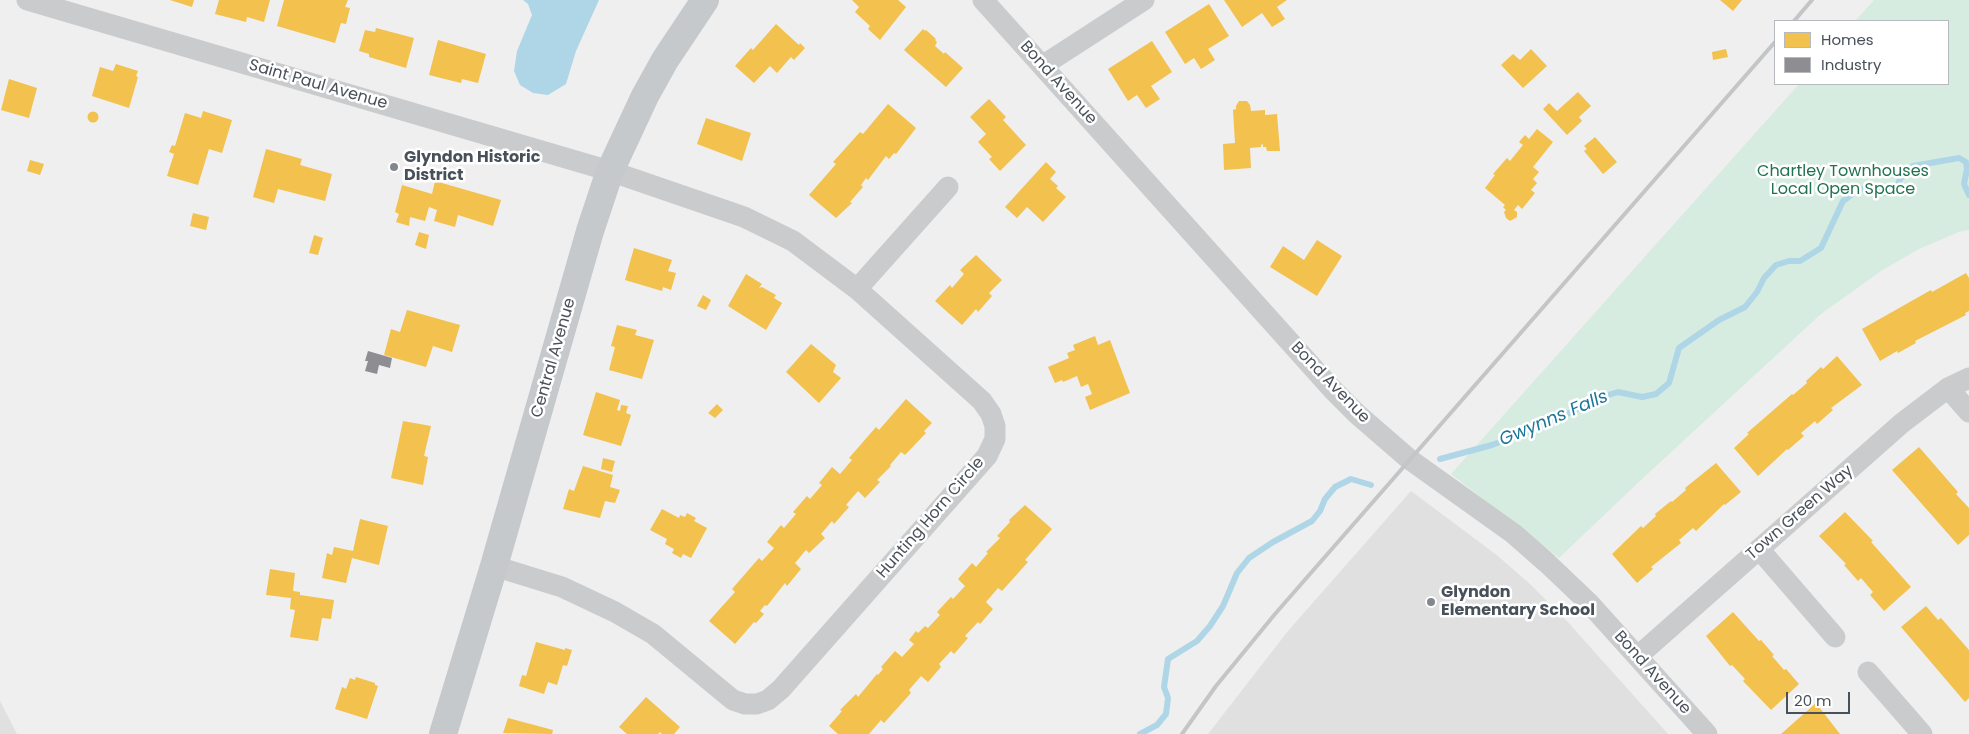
<!DOCTYPE html>
<html>
<head>
<meta charset="utf-8">
<style>
  body { margin:0 }
  #map { position:relative; width:1969px; height:734px; overflow:hidden; background:#efefef; font-family:Poppins,sans-serif }
  canvas { display:block }
  .legend { position:absolute; left:1774px; top:20px; width:175px; height:65px; box-sizing:border-box; background:#fff; border:1px solid #b6b9bd; margin:0; padding:6px 9px; list-style:none; font-size:15px; color:#485059 }
  .legend li { display:flex; align-items:center; gap:10px; height:25px }
  .legend b { width:25px; border:1px solid #b6b9bd }
  .scale { position:absolute; left:1786px; top:692px; width:64px; height:22px; box-sizing:border-box; border:2px solid #485059; border-top:0; padding-left:6px; font-size:15px; line-height:18px; white-space:nowrap; color:#485059; -webkit-text-stroke:4px #fff; paint-order:stroke }
</style>
</head>
<body>
<div id="map">
<canvas width="1969" height="734"></canvas>
<ul class="legend">
<li><b style="height:14px;background:#f2c14e"></b>Homes</li>
<li><b style="height:14px;background:#8d8d92"></b>Industry</li>
</ul>
<div class="scale">20 m</div>
</div>
<script>
const c = document.querySelector('canvas').getContext('2d');
c.lineJoin = 'round';
function fill(path, color) { c.fillStyle = color; c.fill(path, 'evenodd'); }
const toPath = rows => new Path2D(rows.map(r => 'M' + r).join(''));
function stroke(path, color, width, dash) { c.strokeStyle = color; c.lineWidth = width; c.lineCap = dash ? 'butt' : 'round'; c.setLineDash(dash || []); c.stroke(path); }
function label(font, color, halo, rows, align = 'center') {
  c.font = font + ' Poppins,sans-serif'; c.lineWidth = 5; c.setLineDash([]); c.textBaseline = 'middle'; c.strokeStyle = halo; c.fillStyle = color; for (const [text, x, y, turn = 0] of rows) {
    c.save(); c.translate(x, y); c.rotate((+turn || 0) * Math.PI / 180); c.textAlign = isNaN(turn) ? turn : align; if (halo) c.strokeText(text, 0, 0); c.fillText(text, 0, 0); c.restore();
  }
}
fill(toPath([
  [1411,491,1498,556,1531,585,1566,620,1668,734,1208,734,1288,631],
  [0,701,17,734,18,734,0,734]
]), '#e1e0e0');
fill(toPath([
  [1874,0,1969,0,1969,230,1959,232,1919,249,1881,271,1821,314,1642,479,1559,558,1451,474,1799,84,1948,84,1948,21,1855,21]
]), '#d6ece0');
fill(toPath([
  [523,0,599,0,576,51,566,84,548,95,533,93,520,85,514,71,517,51,532,15,528,4]
]), '#afd6e6');
fill(toPath([
  [170,0,194,0,192,7],
  [219,0,270,0,264,22,247,17,246,22,215,14],
  [284,0,348,0,345,7,350,8,346,24,341,23,335,43,277,26],
  [852,0,898,0,906,7,880,40,868,29,870,26,855,12,859,7],
  [1224,0,1287,0,1277,7,1285,19,1272,27,1262,13,1242,27],
  [1720,0,1742,0,1733,11],
  [1209,4,1229,36,1208,49,1215,60,1201,69,1194,58,1185,64,1165,32],
  [776,24,799,45,800,43,805,48,794,60,791,57,777,73,770,66,754,83,735,66,751,48,753,50],
  [376,28,414,38,406,68,369,57,369,54,359,51,365,30,375,32],
  [923,29,925,31,926,30,936,39,935,40,937,42,935,46,944,54,945,52,963,68,946,87,904,50],
  [438,40,486,54,478,83,462,79,461,83,429,75],
  [1152,41,1172,72,1151,86,1160,99,1146,108,1137,95,1128,101,1108,69],
  [1531,49,1547,66,1523,88,1501,65,1513,54,1520,60],
  [1726,49,1728,57,1713,60,1712,52],
  [116,64,138,71,136,76,138,77,129,108,92,96,100,67,113,71],
  [9,79,37,88,29,118,1,110],
  [1578,92,1591,106,1579,117,1582,121,1567,135,1543,109,1549,103,1557,111],
  [989,99,1006,117,1003,120,1026,145,1000,171,989,159,992,157,978,142,986,134,970,117],
  [1239,101,1247,101,1250,105,1251,111,1265,110,1265,115,1277,114,1280,151,1267,151,1266,147,1263,147,1263,144,1261,145,1261,147,1250,148,1251,168,1224,170,1223,144,1235,143,1233,110,1236,109,1236,106],
  [888,104,916,128,896,154,894,153,889,159,886,156,868,180,866,178,861,185,863,187,850,202,852,203,836,218,809,195,836,164,833,162,860,132,863,134],
  [203,111,232,120,222,153,209,149,198,185,167,176,174,154,169,152,172,145,175,146,185,113,201,118],
  '87.5 117a5.5 5.5 0 1 1 11 0a5.5 5.5 0 1 1-11 0Z',
  [706,118,751,133,742,161,697,144],
  [1537,129,1553,142,1533,167,1539,172,1533,179,1537,183,1531,190,1535,193,1522,209,1518,205,1514,210,1517,212,1517,217,1510,221,1506,218,1504,212,1506,210,1503,207,1505,205,1485,188,1495,175,1493,174,1507,158,1510,161,1523,145,1519,142,1525,135,1529,139],
  [1595,137,1617,162,1603,174,1584,151,1587,149,1584,146],
  [266,149,302,159,300,165,332,174,325,201,278,189,274,203,253,197],
  [30,160,44,164,40,175,27,171],
  [1046,162,1056,172,1050,179,1058,186,1056,188,1066,197,1043,222,1027,207,1017,218,1005,207],
  [435,181,501,200,493,226,458,215,455,227,434,221,437,210,429,207,425,221,410,217,409,226,396,222,399,214,395,212,402,185,432,194],
  [193,213,209,217,206,230,190,226],
  [419,232,429,235,426,249,415,245],
  [314,235,323,238,318,255,309,253],
  [1317,240,1342,256,1317,296,1270,267,1283,246,1304,260],
  [634,248,672,260,668,271,676,273,671,290,663,287,662,291,625,280],
  [976,255,1002,280,989,293,992,296,978,312,976,309,962,325,935,301,950,285,952,288,964,274,960,270],
  [1966,273,1969,278,1969,311,1965,313,1966,315,1915,341,1916,343,1898,353,1897,351,1880,361,1862,329,1931,290,1932,292],
  [746,274,762,284,759,288,762,287,776,295,774,298,782,303,766,330,728,306],
  [703,295,711,300,706,310,697,306],
  [407,310,460,325,452,352,433,346,426,367,384,355,391,329,400,332],
  [617,325,637,330,635,335,654,340,642,379,609,370,615,347,611,346],
  [1095,336,1098,345,1110,340,1130,393,1090,410,1085,397,1092,394,1088,384,1081,387,1077,376,1063,382,1062,380,1055,383,1048,367,1069,358,1067,353,1075,350,1073,345],
  [811,344,836,365,833,372,841,378,819,403,786,372],
  [1837,356,1862,385,1831,408,1833,410,1817,424,1815,421,1801,433,1804,436,1788,450,1787,449,1758,476,1734,448,1749,434,1747,433,1792,394,1793,395,1807,383,1806,381,1821,367,1823,369],
  [596,392,620,400,617,410,620,411,621,405,628,406,626,413,631,415,621,446,583,435],
  [906,399,932,423,924,431,926,433,905,455,901,452,890,465,891,466,877,480,880,482,865,498,858,491,846,505,849,507,834,524,832,521,821,534,825,538,809,553,806,550,795,563,801,569,787,586,785,583,767,606,765,605,760,611,764,614,756,623,754,622,735,644,709,621,735,592,732,589,759,558,762,561,774,548,767,542,781,525,784,528,796,514,793,512,807,496,810,499,822,485,819,483,832,467,840,474,852,460,849,458,876,427,879,430],
  [717,404,723,410,715,418,708,413],
  [403,421,431,426,424,456,428,457,423,485,391,478],
  [1919,447,1958,492,1956,494,1969,508,1969,535,1958,545,1892,470],
  [603,458,615,461,612,472,601,469],
  [1716,463,1741,492,1725,505,1724,504,1696,531,1693,528,1679,540,1681,543,1651,567,1653,569,1637,583,1612,554,1641,526,1643,528,1656,516,1655,514,1671,501,1672,502,1686,490,1685,488],
  [583,466,613,475,610,487,620,490,615,503,605,501,600,518,563,509,569,489,574,491],
  [1025,505,1052,529,1025,560,1028,562,1002,591,998,588,986,602,993,609,980,624,978,622,965,636,968,638,954,654,951,651,939,664,941,667,928,682,921,676,909,690,911,693,884,723,881,720,869,734,838,734,829,726,842,711,840,710,856,694,858,697,877,674,878,675,883,669,881,667,895,651,902,657,914,644,909,640,916,631,918,633,925,626,928,628,940,615,937,612,951,597,953,599,965,586,958,579,972,563,976,567,988,553,986,552,1000,538,997,536,1010,522,1009,520],
  [662,509,679,518,680,515,685,517,687,513,696,518,694,521,707,528,691,558,683,554,681,558,672,553,674,549,665,544,667,539,650,530],
  [1845,512,1873,541,1871,542,1911,587,1884,611,1870,595,1873,592,1861,578,1858,581,1844,565,1846,564,1819,536],
  [360,519,388,526,379,565,352,558,346,583,322,578,327,553,332,555,334,547,353,551],
  [270,569,295,573,293,591,300,592,300,595,334,600,331,619,322,618,318,641,290,637,295,610,290,609,291,598,266,595],
  [1926,606,1938,620,1941,618,1969,650,1969,698,1965,702,1901,627],
  [1733,612,1759,641,1761,640,1774,655,1772,656,1784,670,1786,669,1799,684,1771,710,1743,681,1745,679,1732,665,1730,666,1706,636],
  [536,642,565,650,565,648,572,650,567,666,563,665,557,685,548,682,544,694,519,686,522,675,526,676],
  [356,677,375,683,375,685,378,686,367,719,335,709,342,687,346,689,350,678,355,680],
  [646,697,680,727,674,734,662,734,660,732,658,734,627,734,619,727],
  [1816,703,1840,734,1781,734],
  [508,718,553,730,552,734,503,733]
]), '#f2c14e');
fill(toPath([
  [368,351,392,358,390,368,379,365,377,374,365,371,368,361,365,361]
]), '#8d8d92');
stroke(toPath([
  [1440,459,1492,445,1537,428,1605,396,1618,392,1642,397,1656,394,1669,383,1679,348,1719,320,1745,307,1757,292,1764,278,1776,265,1789,261,1800,261,1821,248,1843,201,1858,190,1868,188,1883,193,1894,193,1900,179,1913,166,1959,158,1966,162,1967,169,1964,184,1969,195],
  [1140,734,1157,725,1166,714,1168,698,1164,687,1168,659,1197,641,1210,626,1223,606,1237,573,1249,558,1273,542,1312,521,1320,511,1325,499,1335,487,1351,479,1371,485]
]), '#afd6e6', 6);
stroke(toPath([
  [27,0,610,171,744,217,793,241,857,289,982,401,991,414,995,426,995,439,987,456,781,689,768,700,757,704,745,704,733,700,653,634,615,612,562,587,494,566],
  [983,0,1333,390,1357,414,1409,459,1514,534,1547,563,1589,603,1707,734],
  [1042,66,1144,0],
  [857,289,948,187],
  [1948,388,1969,412],
  [1759,549,1835,637],
  [1638,656,1902,423,1948,388,1969,378],
  [1868,672,1922,734]
]), '#cacbcd', 21);
stroke(toPath([
  [443,734,494,566,590,231,610,171,645,96,665,60,705,0]
]), '#c6c9cb', 28);
stroke(toPath([
  [1794,21,1812,0],
  [1182,734,1216,686,1275,614,1775,42]
]), '#c4c5c7', 4);
for (const [x, y, r, color] of [
  [394,167,5,"#82888e"],
  [1431,602,5,"#82888e"]
]) { const dot = new Path2D(); dot.arc(x, y, r, 0, 2 * Math.PI); c.fillStyle = color; c.fill(dot); stroke(dot, '#fff', 2); }
label('16px', '#485059', '#fff', [
  ["Bond Avenue",1058,83,48],
  ["Saint Paul Avenue",318,85,16],
  ["Central Avenue",554,358,-74],
  ["Bond Avenue",1330,383,46],
  ["Town Green Way",1800,513,-41],
  ["Hunting Horn Circle",931,518,-49],
  ["Bond Avenue",1652,673,48]
]);
label('bold 16px', '#485059', '#fff', [
  ["Glyndon Historic",404,158],
  ["District",404,176],
  ["Glyndon",1441,593],
  ["Elementary School",1441,611]
], 'left');
label('16px', '#21734f', '#fff', [
  ["Chartley Townhouses",1843,172],
  ["Local Open Space",1843,190]
]);
label('italic 18px', '#1c7699', '#fff', [
  ["Gwynns Falls",1554,419,-23]
]);
</script>
</body>
</html>
